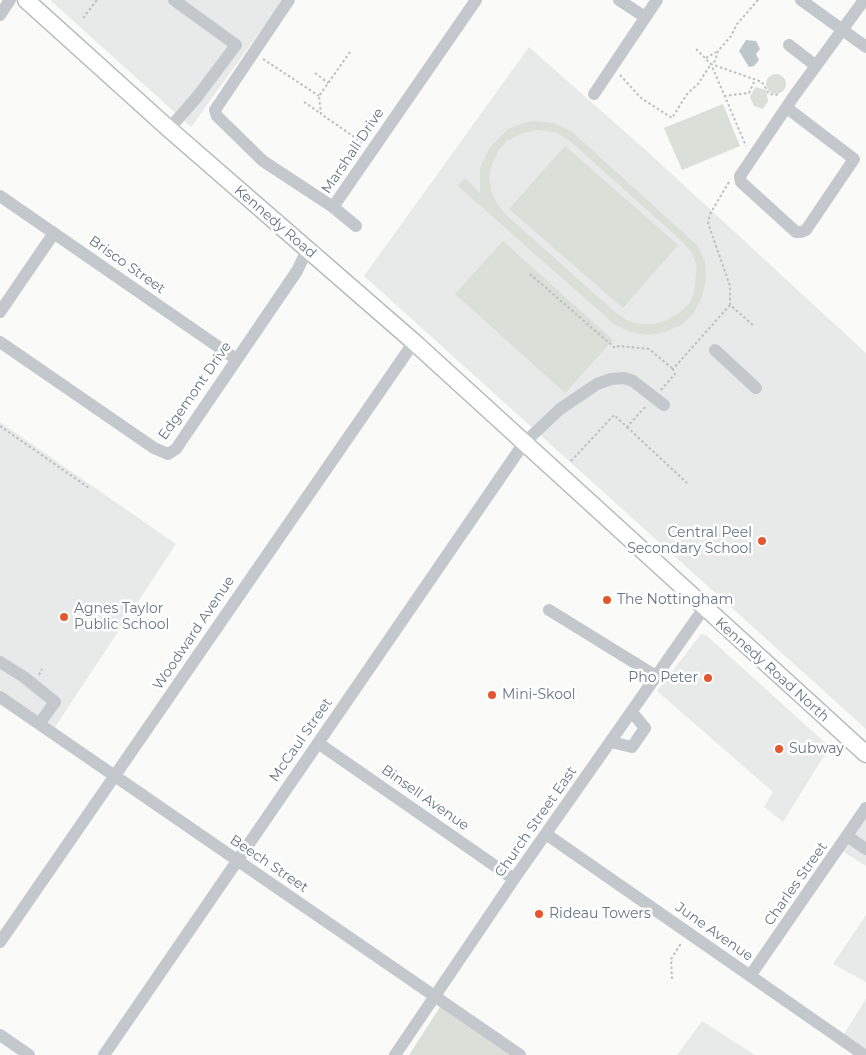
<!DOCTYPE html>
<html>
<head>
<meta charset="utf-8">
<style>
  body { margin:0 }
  canvas { display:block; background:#fafaf8 }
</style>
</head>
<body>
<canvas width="866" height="1055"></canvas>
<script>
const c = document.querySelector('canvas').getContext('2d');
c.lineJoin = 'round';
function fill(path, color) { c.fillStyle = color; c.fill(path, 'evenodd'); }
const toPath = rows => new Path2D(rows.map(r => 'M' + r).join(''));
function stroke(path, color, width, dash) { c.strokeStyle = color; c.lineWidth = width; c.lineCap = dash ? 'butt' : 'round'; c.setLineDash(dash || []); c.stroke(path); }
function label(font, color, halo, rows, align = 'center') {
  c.font = font + ' Montserrat,sans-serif'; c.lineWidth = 5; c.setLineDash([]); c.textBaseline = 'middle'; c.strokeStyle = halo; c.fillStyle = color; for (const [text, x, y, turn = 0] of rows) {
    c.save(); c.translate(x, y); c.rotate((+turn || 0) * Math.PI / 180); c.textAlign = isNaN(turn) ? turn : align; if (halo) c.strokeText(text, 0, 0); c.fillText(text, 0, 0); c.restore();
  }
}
fill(toPath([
  [50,0,283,0,191,127],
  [529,47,650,154,866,353,866,729,364,276],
  [0,422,176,544,55,727,0,690],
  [701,634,706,635,833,750,822,759,783,822,764,807,773,792,657,691],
  [866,817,866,866,842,851],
  [866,915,866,982,833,964],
  [866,999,866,1049,844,1034],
  [702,1021,755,1055,677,1055]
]), '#e8e9e9');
fill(toPath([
  '766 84a10 10 0 1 1 20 0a10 10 0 1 1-20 0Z',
  [755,87,766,90,768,101,763,109,754,106,750,97],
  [723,104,740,146,682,170,664,128],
  [535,121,554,123,571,131,698,246,705,262,706,280,702,297,694,313,681,325,665,332,648,335,630,332,614,324,458,186,465,178,480,193,480,168,490,147,508,129,526,122],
  [538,130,555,132,570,141,683,242,692,253,697,266,694,293,689,304,679,313,667,320,654,324,640,324,626,320,615,312,505,214,497,203,491,191,489,177,492,164,498,151,507,141,522,133],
  [565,146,678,245,623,308,509,209],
  [503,241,613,340,565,393,455,294],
  [440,1007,509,1055,409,1055]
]), '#dadfd7');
fill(toPath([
  [746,40,756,41,760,49,756,54,759,60,754,66,749,67,739,51]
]), '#bbc7cb');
const major = toPath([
  [26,0,169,129,414,342,866,754]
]);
stroke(major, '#b5babe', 19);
stroke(toPath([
  [758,0,737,24,731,36,718,51,715,61,711,64,762,82,769,94,780,95],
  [83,18,97,0],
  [696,49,711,64,746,146],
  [350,52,319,96,321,114,363,143],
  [706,58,716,52],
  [263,59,319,96],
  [315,73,328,83],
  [620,75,641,98,672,118,687,94,698,84,711,64],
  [724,96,749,93,754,82],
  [304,102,320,113],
  [729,182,710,214,708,223,730,286,730,305,753,325],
  [530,274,615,348,619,346,649,349,673,369],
  [661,390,675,374,673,369,730,305],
  [0,426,89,488],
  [627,427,687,483],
  [571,461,614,415,627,427,646,406],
  [39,675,42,669],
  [672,979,671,959,682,942]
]), '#bbbfc2', 2, [2.5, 2.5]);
stroke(toPath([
  [289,0,215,110,217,116,263,161,333,207,476,0],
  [619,0,645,17],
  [801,0,866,47],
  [0,15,10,0],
  [789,45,816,66],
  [594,94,657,0],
  [787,108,854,159,806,230,801,232,796,232,741,182,740,176,794,96,864,0],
  [169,129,197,97,236,45,174,0],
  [0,196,236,359],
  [333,207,356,226],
  [0,312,54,233],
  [0,342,154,448,168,454,176,449,182,440,297,271,307,250],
  [715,350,756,388],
  [549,610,656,676],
  [0,662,24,677,55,702,39,724],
  [0,697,520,1055],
  [611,742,632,747,645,728,632,712],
  [318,743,514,879],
  [546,834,864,1055],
  [847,836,866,849],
  [0,942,414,342],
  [750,976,866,808],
  [0,1035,29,1055],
  [104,1055,524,443,560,409,597,384,611,379,624,378,633,381,664,405],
  [395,1055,514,879,704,608]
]), '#c3c8cc', 12);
stroke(major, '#fff', 16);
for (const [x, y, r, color] of [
  [762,541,5,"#e4572e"],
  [607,600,5,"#e4572e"],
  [64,617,5,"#e4572e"],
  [708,678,5,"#e4572e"],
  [492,695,5,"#e4572e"],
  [779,749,5,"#e4572e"],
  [539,914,5,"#e4572e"]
]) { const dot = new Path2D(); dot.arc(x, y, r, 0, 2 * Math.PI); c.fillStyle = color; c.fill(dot); stroke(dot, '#fff', 2); }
label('14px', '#657683', '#fff', [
  ["Marshall Drive",353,151,-56],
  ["Kennedy Road",275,222,41],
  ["Brisco Street",127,265,35],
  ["Edgemont Drive",195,391,-55],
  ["Woodward Avenue",194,633,-56],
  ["Kennedy Road North",772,670,42],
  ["McCaul Street",301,740,-55],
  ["Binsell Avenue",425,798,35],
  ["Church Street East",536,822,-55],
  ["Beech Street",269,864,34],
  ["Charles Street",796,884,-55],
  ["June Avenue",714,932,35]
]);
label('14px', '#657683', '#fff', [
  ["Central Peel",752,533,"right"],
  ["Secondary School",752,549,"right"],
  ["The Nottingham",617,600],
  ["Agnes Taylor",74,609],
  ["Public School",74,625],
  ["Pho Peter",698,678,"right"],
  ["Mini-Skool",502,695],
  ["Subway",789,749],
  ["Rideau Towers",549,914]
], 'left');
</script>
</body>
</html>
